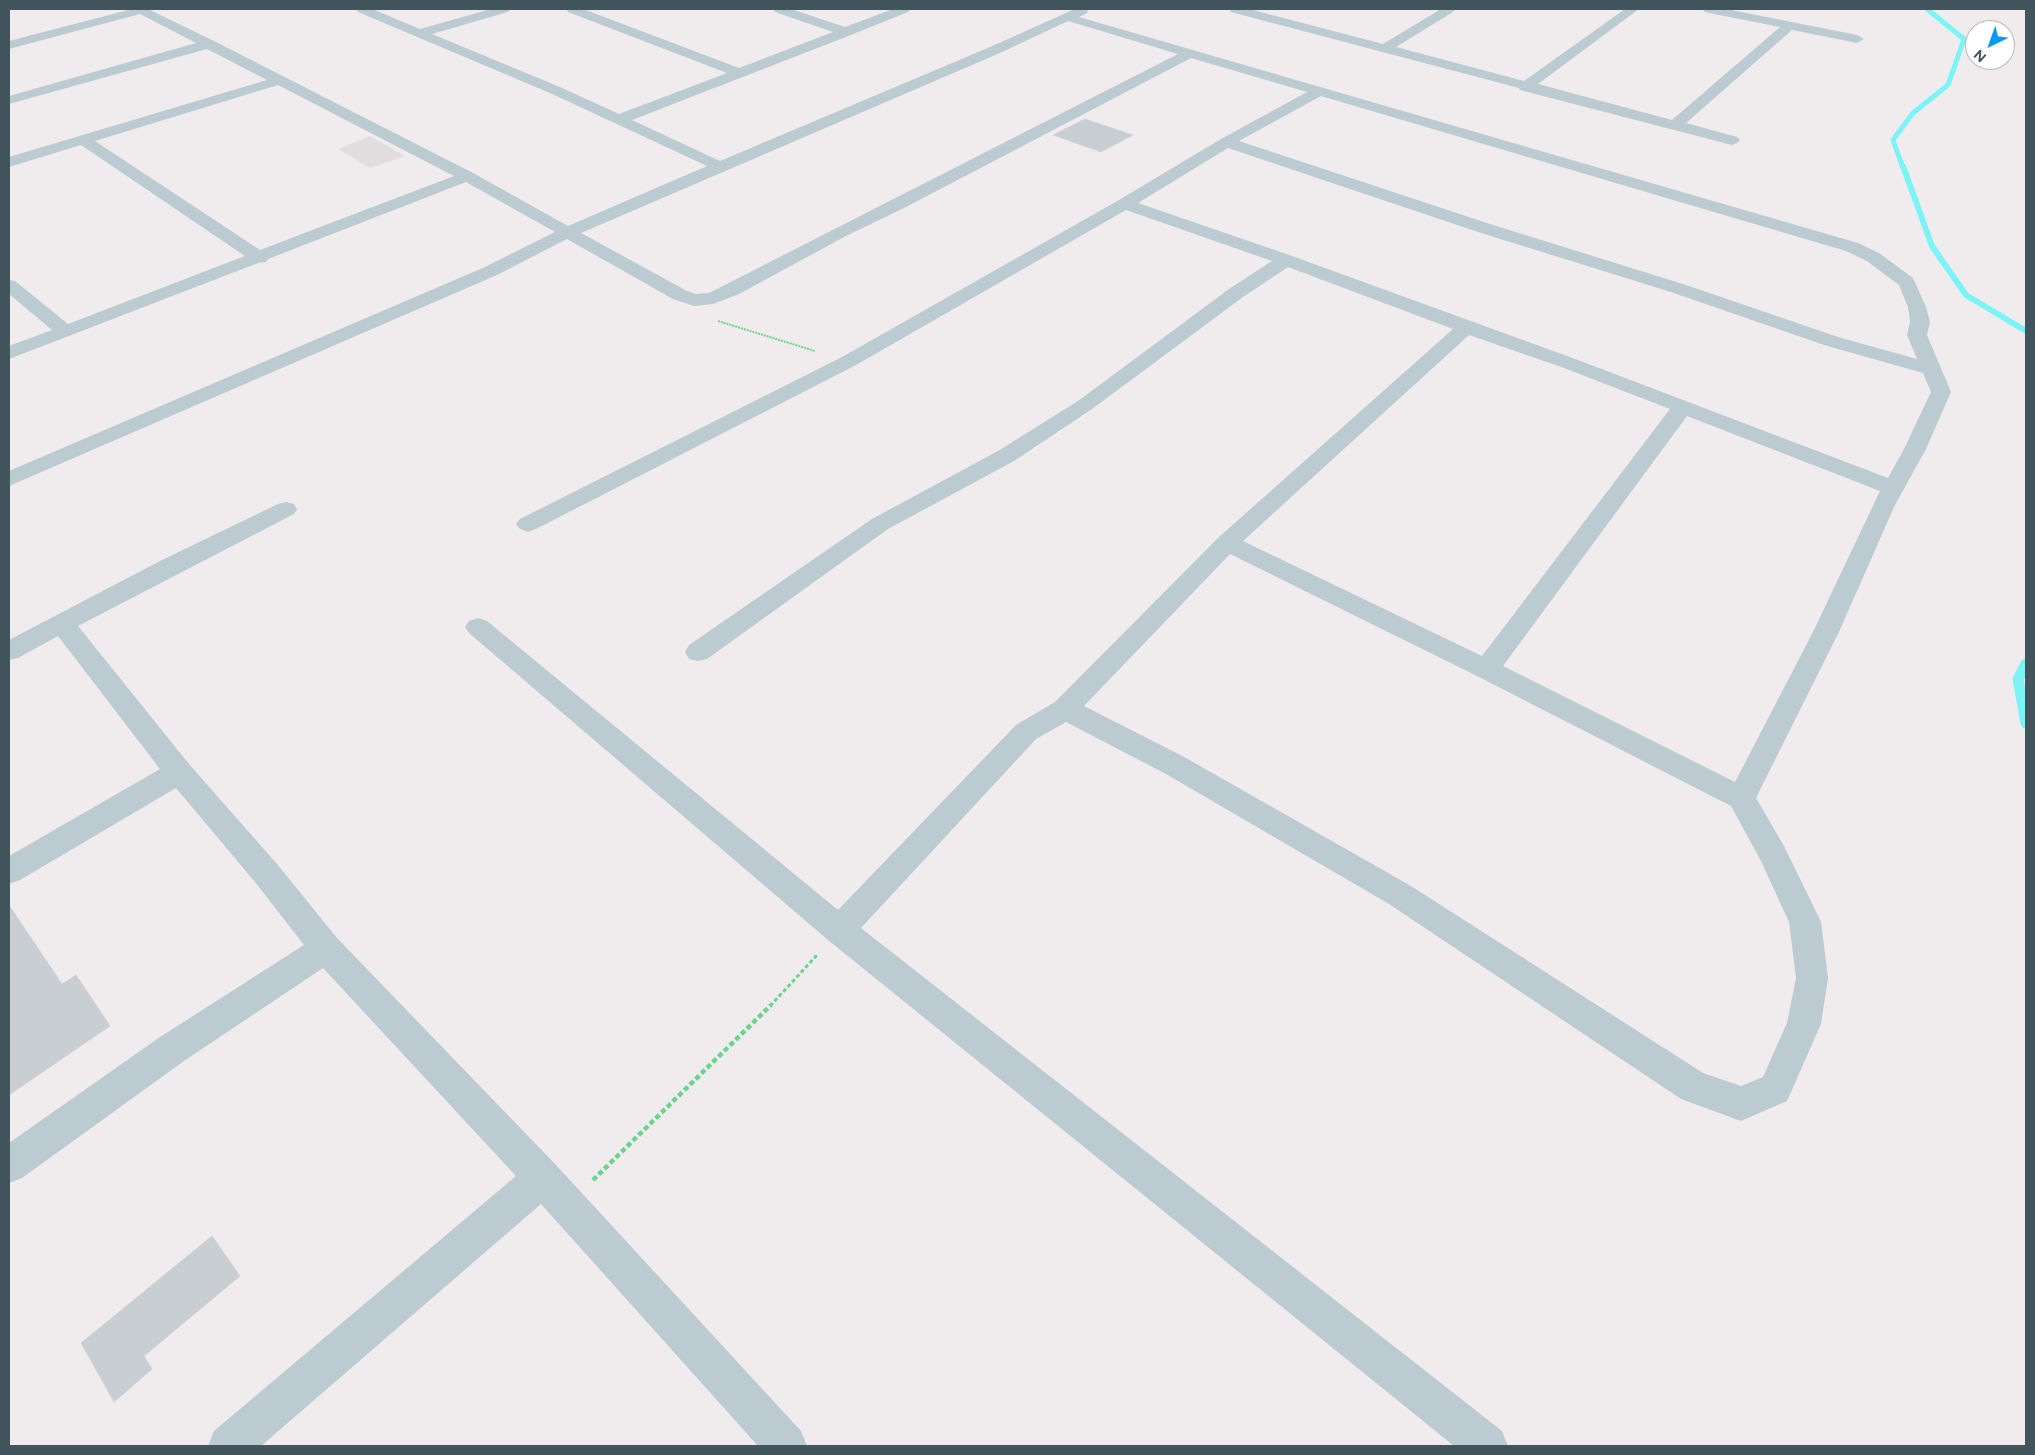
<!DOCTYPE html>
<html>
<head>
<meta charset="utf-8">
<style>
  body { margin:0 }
  #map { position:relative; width:2035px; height:1455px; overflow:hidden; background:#f0eced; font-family:Figtree,sans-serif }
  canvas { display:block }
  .frame { position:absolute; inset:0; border:10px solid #43555c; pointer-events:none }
  .north { position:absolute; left:1965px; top:20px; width:50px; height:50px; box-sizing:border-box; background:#fff; border:1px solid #b4bbbe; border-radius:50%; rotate:222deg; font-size:14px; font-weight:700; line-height:20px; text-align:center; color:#43555c }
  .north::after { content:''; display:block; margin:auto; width:18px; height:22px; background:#0499f2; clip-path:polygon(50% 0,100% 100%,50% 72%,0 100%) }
</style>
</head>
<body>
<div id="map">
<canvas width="2035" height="1455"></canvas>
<div class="frame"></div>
<div class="north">N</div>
</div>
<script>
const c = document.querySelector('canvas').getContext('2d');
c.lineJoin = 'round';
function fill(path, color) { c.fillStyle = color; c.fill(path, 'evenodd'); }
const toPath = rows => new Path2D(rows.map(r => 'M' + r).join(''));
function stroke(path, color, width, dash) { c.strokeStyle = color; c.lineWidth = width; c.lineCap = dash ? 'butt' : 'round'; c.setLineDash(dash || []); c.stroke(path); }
fill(toPath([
  [370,136,405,156,370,168,338,149]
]), '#e1dddf');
stroke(toPath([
  [1903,168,1893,140,1913,113,1948,85,1964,39,1927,9]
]), '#7cf4f6', 5);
stroke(toPath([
  [1903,166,1932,246,1966,295,2026,331]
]), '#7cf4f6', 6);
stroke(toPath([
  [2026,664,2018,679,2026,723]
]), '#7cf4f6', 11);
const building = toPath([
  [1085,119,1133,135,1101,152,1053,135,1085,119],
  [9,905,62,984,76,975,110,1026,9,1095,9,905],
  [212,1236,240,1276,144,1356,152,1369,114,1402,81,1343,212,1236]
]);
fill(building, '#c8ced2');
stroke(building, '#d0d4d9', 1);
stroke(toPath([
  [718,321,815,351]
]), '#69d58b', 2, [2, 1]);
stroke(toPath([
  [770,1006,818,954]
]), '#69d58b', 3, [4, 2.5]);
stroke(toPath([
  [593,1180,771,1005]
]), '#69d58b', 4.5, [5, 3]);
fill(toPath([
  [132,9,148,9,214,41,473,173,568,226,707,166,550,93,358,12,356,9,372,9,420,29,491,9,510,9,508,12,432,34,560,87,619,114,727,73,568,12,566,9,583,9,739,68,833,32,775,12,773,9,791,9,845,27,893,9,910,9,908,12,851,35,632,120,720,161,990,47,1075,9,1088,9,1087,13,1079,17,1858,243,1879,253,1913,278,1926,307,1930,322,1927,335,1951,392,1926,449,1895,505,1838,634,1756,798,1784,846,1821,922,1828,978,1821,1024,1787,1101,1741,1121,1681,1099,1389,904,1166,774,1066,722,1036,739,861,928,1502,1431,1508,1446,1454,1446,828,940,469,633,465,627,469,621,478,618,487,621,838,910,1016,725,1055,702,1219,537,1453,329,1288,267,1243,297,1092,409,1014,461,888,529,707,659,698,661,689,659,685,652,689,645,872,519,998,451,1078,401,1229,289,1272,261,1126,210,856,365,536,529,528,532,520,529,516,524,520,519,842,357,1119,200,1221,139,1307,92,1191,58,906,207,846,236,739,294,713,304,694,306,673,299,567,239,497,275,9,486,9,471,485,267,555,232,466,182,268,259,266,262,258,263,9,359,9,346,52,330,9,294,9,280,15,281,68,324,245,256,81,145,9,167,9,157,267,80,207,49,9,104,9,96,196,43,140,14,9,49,9,41,132,9],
  [1068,21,1178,54,709,293,696,294,687,291,581,233,1000,53,1068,21],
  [278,85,454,176,260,250,95,141,278,85],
  [1321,96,1846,251,1867,261,1899,285,1908,307,1910,322,1907,335,1917,359,1838,337,1686,285,1490,224,1239,141,1321,96],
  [1228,148,1478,232,1674,293,1824,345,1923,373,1931,392,1904,449,1888,478,1578,360,1292,256,1138,203,1228,148],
  [1469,335,1564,368,1670,409,1482,656,1243,541,1469,335],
  [1687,416,1880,491,1812,634,1735,782,1503,666,1687,416],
  [1230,554,1477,676,1731,806,1761,861,1789,922,1796,978,1787,1023,1763,1077,1741,1086,1703,1073,1411,886,1186,758,1084,706,1230,554],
  [1229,9,1249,9,1383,44,1441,9,1455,9,1453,12,1396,47,1524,81,1625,9,1639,9,1538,84,1672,120,1780,27,1709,13,1705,12,1703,9,1726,9,1857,35,1864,39,1857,43,1792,30,1686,123,1737,137,1740,140,1737,143,1732,145,1520,90,1519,88,1231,12,1229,9],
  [286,502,294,504,297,509,294,514,78,626,189,764,277,864,337,938,556,1165,801,1431,807,1446,758,1446,541,1204,261,1446,208,1446,214,1431,516,1176,323,968,184,1061,22,1178,9,1183,9,1143,160,1037,304,945,255,882,176,788,20,880,9,884,9,856,160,769,58,636,18,658,9,660,9,640,160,561,278,504,286,502]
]), '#bbcbd1');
</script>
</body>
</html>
